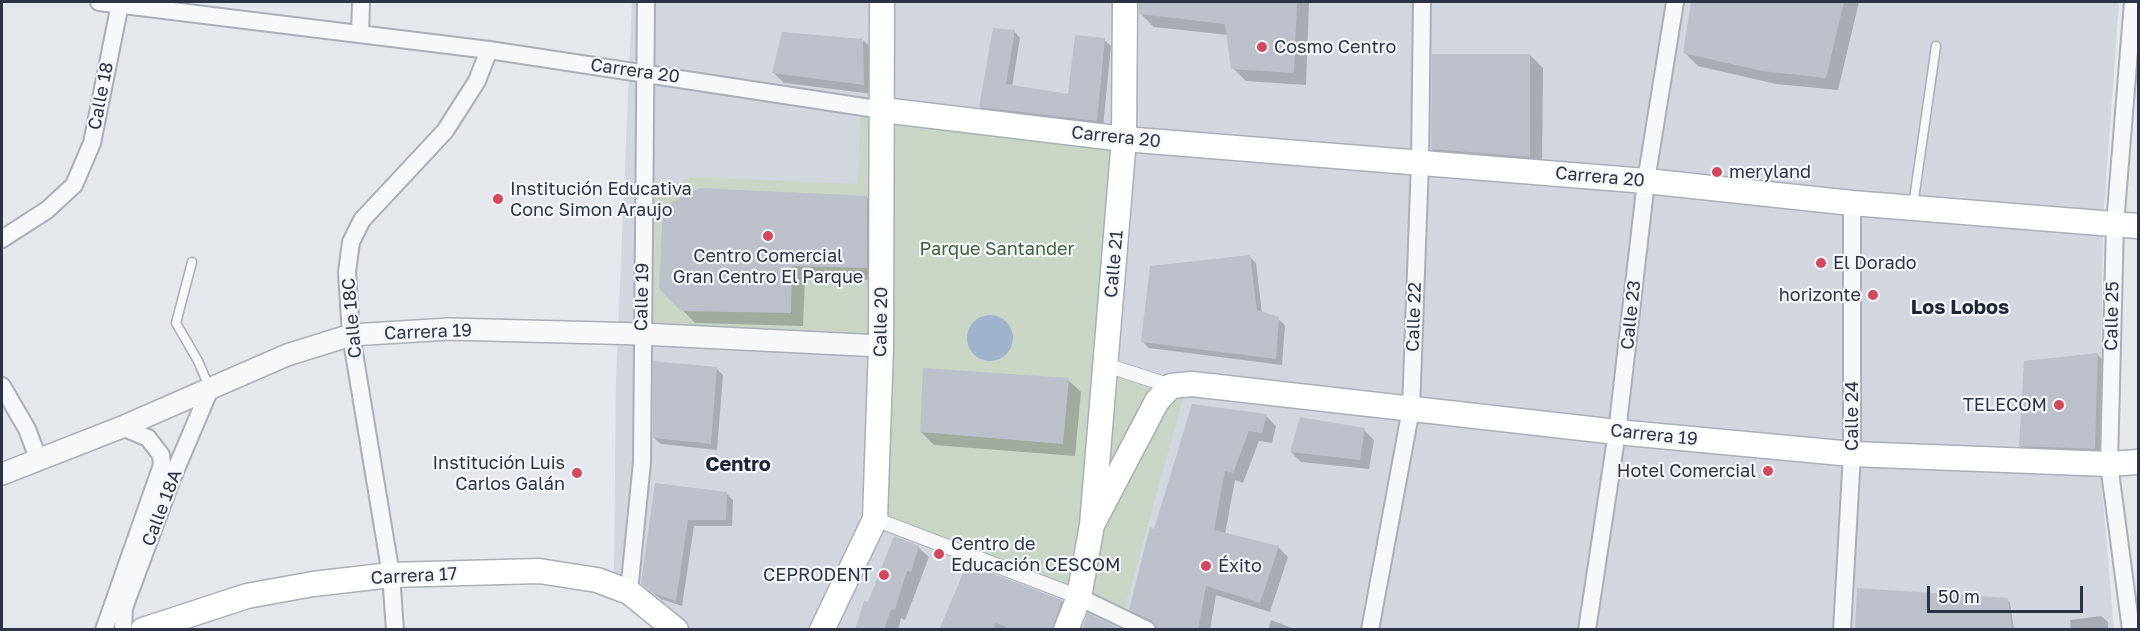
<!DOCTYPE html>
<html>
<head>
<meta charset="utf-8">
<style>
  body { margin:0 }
  #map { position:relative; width:2140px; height:631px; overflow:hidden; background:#e4e7ec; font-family:"Golos Text",sans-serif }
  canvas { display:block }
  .frame { position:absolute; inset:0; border:3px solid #2b3445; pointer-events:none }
  .scale { position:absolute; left:1927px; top:586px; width:156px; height:27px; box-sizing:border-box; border:3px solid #2b3445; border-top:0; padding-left:8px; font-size:18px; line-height:21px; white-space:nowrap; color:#2b3445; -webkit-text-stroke:4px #f4f6f9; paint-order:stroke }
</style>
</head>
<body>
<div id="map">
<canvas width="2140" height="631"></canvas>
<div class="frame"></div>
<div class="scale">50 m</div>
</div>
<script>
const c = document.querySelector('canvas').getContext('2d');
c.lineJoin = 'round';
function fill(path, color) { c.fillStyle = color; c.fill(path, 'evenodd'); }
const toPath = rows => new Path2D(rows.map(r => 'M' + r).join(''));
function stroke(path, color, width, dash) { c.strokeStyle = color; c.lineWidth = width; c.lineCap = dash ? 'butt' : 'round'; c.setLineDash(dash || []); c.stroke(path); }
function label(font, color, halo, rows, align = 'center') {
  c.font = font + ' "Golos Text",sans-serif'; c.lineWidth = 4.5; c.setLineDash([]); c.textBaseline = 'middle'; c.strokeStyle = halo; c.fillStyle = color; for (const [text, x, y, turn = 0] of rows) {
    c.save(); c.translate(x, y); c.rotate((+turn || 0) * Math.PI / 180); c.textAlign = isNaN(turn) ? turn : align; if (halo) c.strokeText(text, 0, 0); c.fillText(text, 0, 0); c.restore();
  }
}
fill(toPath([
  [632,2,2119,2,2103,223,2100,465,2114,629,687,630,614,578,616,378]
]), '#d2d6de');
fill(toPath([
  [861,106,1124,139,1106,364,1187,384,1122,618,875,519,878,346,642,334,643,200,691,177,857,184]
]), '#c9d6c5');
fill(toPath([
  '967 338a23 23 0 1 1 46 0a23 23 0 1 1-46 0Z'
]), '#9fb4cc');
fill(toPath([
  [1143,2,1309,2,1306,85,1246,81,1233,68,1228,35,1154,27,1141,14],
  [1693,2,1859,2,1838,90,1776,84,1698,66,1685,53],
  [1014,31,1020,38,1012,87,1069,96,1104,40,1111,46,1103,127,987,113,980,107],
  [863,40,873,50,873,94,784,83,774,73],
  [1530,55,1543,68,1542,169,1445,162,1432,149],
  [867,198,879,211,879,280,805,278,803,326,695,323,661,288],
  [1249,256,1256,263,1262,314,1278,319,1285,325,1282,365,1149,348,1143,342],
  [2097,354,2115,372,2111,466,2038,463,2020,446],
  [717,369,723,375,717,450,661,444,654,438],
  [1068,380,1081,392,1075,456,934,445,921,432],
  [1193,406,1266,416,1276,426,1272,443,1259,441,1243,483,1235,480,1225,534,1278,547,1288,557,1270,612,1216,595,1210,630,1159,630,1141,620,1131,609],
  [1364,430,1374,440,1369,469,1301,462,1291,452],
  [656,484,726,493,733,500,732,526,694,526,682,606,661,599,649,590],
  [918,547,929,557,905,620,901,618,898,630,855,630,865,603,869,604],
  [968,566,1062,602,1072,612,1066,630,941,630],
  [2007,600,2010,603,2014,630,1856,630],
  [2101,616,2108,622,2108,630,2071,630,2070,620],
  [1271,620,1297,630,1268,630]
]), '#0003');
fill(toPath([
  [1139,2,1297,2,1294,73,1231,69,1225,24,1139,14],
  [1691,2,1844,2,1826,78,1762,71,1683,53],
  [993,28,1015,30,1006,84,1068,94,1075,35,1105,38,1097,121,979,107],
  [782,32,863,39,864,85,772,73],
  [1432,54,1530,54,1530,157,1431,149],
  [699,188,867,196,867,268,792,266,791,313,681,311,659,289,663,207],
  [1250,255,1257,310,1279,317,1276,359,1141,342,1150,266],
  [2098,353,2095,449,2019,446,2024,361],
  [653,361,717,367,711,444,653,438],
  [923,368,1069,378,1063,444,920,432],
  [1192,404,1267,414,1262,433,1249,431,1233,473,1225,471,1214,530,1279,546,1260,603,1206,586,1198,630,1157,630,1152,621,1129,610,1150,527,1154,529],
  [1300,417,1365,428,1360,460,1290,452],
  [655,483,727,492,726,520,688,520,676,601,653,593,641,583],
  [894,536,919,546,911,572,907,571,895,610,891,609,884,630,855,630,864,601,868,602],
  [967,564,1062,600,1052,630,1013,630,996,623,993,630,939,630],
  [1857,588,2008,598,2012,630,1855,630],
  [1088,613,1106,622,1121,630,1082,630]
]), '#bbc0ca');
const service = toPath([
  [1913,206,1936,46],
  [192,262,176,323,198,361,210,389]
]);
const pedestrian = toPath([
  [1106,365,1171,386],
  [875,519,1079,597]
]);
const minor = toPath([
  [99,2,489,50,883,110],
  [360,34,361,2],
  [2,239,47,210,74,185,92,143,120,4],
  [2,386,27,429,39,461],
  [629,592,642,462,646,2],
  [1079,597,1147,630],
  [104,630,162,465,161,455,148,438,122,427],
  [123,630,124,608,128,597,173,476,210,389],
  [395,630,391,575,351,335,347,272,351,242,362,220,445,131,477,81,489,50],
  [1370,630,1411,409,1420,162,1422,2],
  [1587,630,1617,432,1646,181,1675,2],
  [1842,630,1852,454,1852,203],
  [2131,630,2109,464,2115,224,2133,2]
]);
const tertiary = toPath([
  [2,474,122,427,287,355,351,335,449,329,642,334,881,346]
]);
const secondary = toPath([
  [883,110,1124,139,1646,181,1852,203,2138,226],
  [1092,525,1157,401,1171,386,1192,384,1617,432,1852,454,2109,464,2138,462],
  [143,630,247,596,313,584,391,575,539,571,597,580,629,592,676,630],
  [822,630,875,519,881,346,882,2],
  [1066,630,1079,597,1092,525,1124,139,1125,2]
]);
stroke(service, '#a9aeb7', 11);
stroke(pedestrian, '#a9aeb7', 16);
stroke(minor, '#a9aeb7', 20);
stroke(tertiary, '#a9aeb7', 24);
stroke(secondary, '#a9aeb7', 27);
stroke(service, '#f7f8fa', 8);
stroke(pedestrian, '#f7f8fa', 14);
stroke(minor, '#f7f8fa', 16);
stroke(tertiary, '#f7f8fa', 21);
stroke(secondary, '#fff', 24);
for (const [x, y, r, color] of [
  [1262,47,6,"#d1495b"],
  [1717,172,6,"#d1495b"],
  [498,199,6,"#d1495b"],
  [768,236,6,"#d1495b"],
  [1821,263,6,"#d1495b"],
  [1873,295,6,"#d1495b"],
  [2059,405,6,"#d1495b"],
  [1768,471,6,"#d1495b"],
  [577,473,6,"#d1495b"],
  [939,554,6,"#d1495b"],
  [1206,566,6,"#d1495b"],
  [884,575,6,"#d1495b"]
]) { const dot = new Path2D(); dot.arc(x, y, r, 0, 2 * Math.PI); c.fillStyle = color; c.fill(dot); stroke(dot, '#f4f6f9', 2); }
label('18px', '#2b3445', '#f4f6f9', [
  ["Cosmo Centro",1274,47],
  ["meryland",1729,172],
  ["Institución Educativa",510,189],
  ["Conc Simon Araujo",510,210],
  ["Centro Comercial",768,256,"center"],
  ["Gran Centro El Parque",768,277,"center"],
  ["El Dorado",1833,263],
  ["horizonte",1861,295,"right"],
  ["TELECOM",2047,405,"right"],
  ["Institución Luis",565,463,"right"],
  ["Carlos Galán",565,484,"right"],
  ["Hotel Comercial",1756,471,"right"],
  ["Centro de",951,544],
  ["Educación CESCOM",951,565],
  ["Éxito",1218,566],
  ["CEPRODENT",872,575,"right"]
], 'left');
label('18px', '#2b3445', '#f4f6f9', [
  ["Carrera 20",635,71,8],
  ["Calle 18",101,96,-79],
  ["Carrera 20",1116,137,6],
  ["Carrera 20",1600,177,5],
  ["Calle 21",1114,264,-85],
  ["Calle 19",642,297,-89],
  ["Calle 23",1631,315,-84],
  ["Calle 25",2112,316,-89],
  ["Calle 22",1414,317,-88],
  ["Calle 18C",352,318,-95],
  ["Calle 20",881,322,-89],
  ["Carrera 19",428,332,-2],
  ["Calle 24",1852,416,-90],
  ["Carrera 19",1654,435,6],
  ["Calle 18A",162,508,-69],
  ["Carrera 17",414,576,-3]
]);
label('18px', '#3f6138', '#f4f6f9', [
  ["Parque Santander",997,249]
]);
label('bold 20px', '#1d2536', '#f4f6f9', [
  ["Los Lobos",1960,308],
  ["Centro",738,465]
]);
</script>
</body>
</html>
